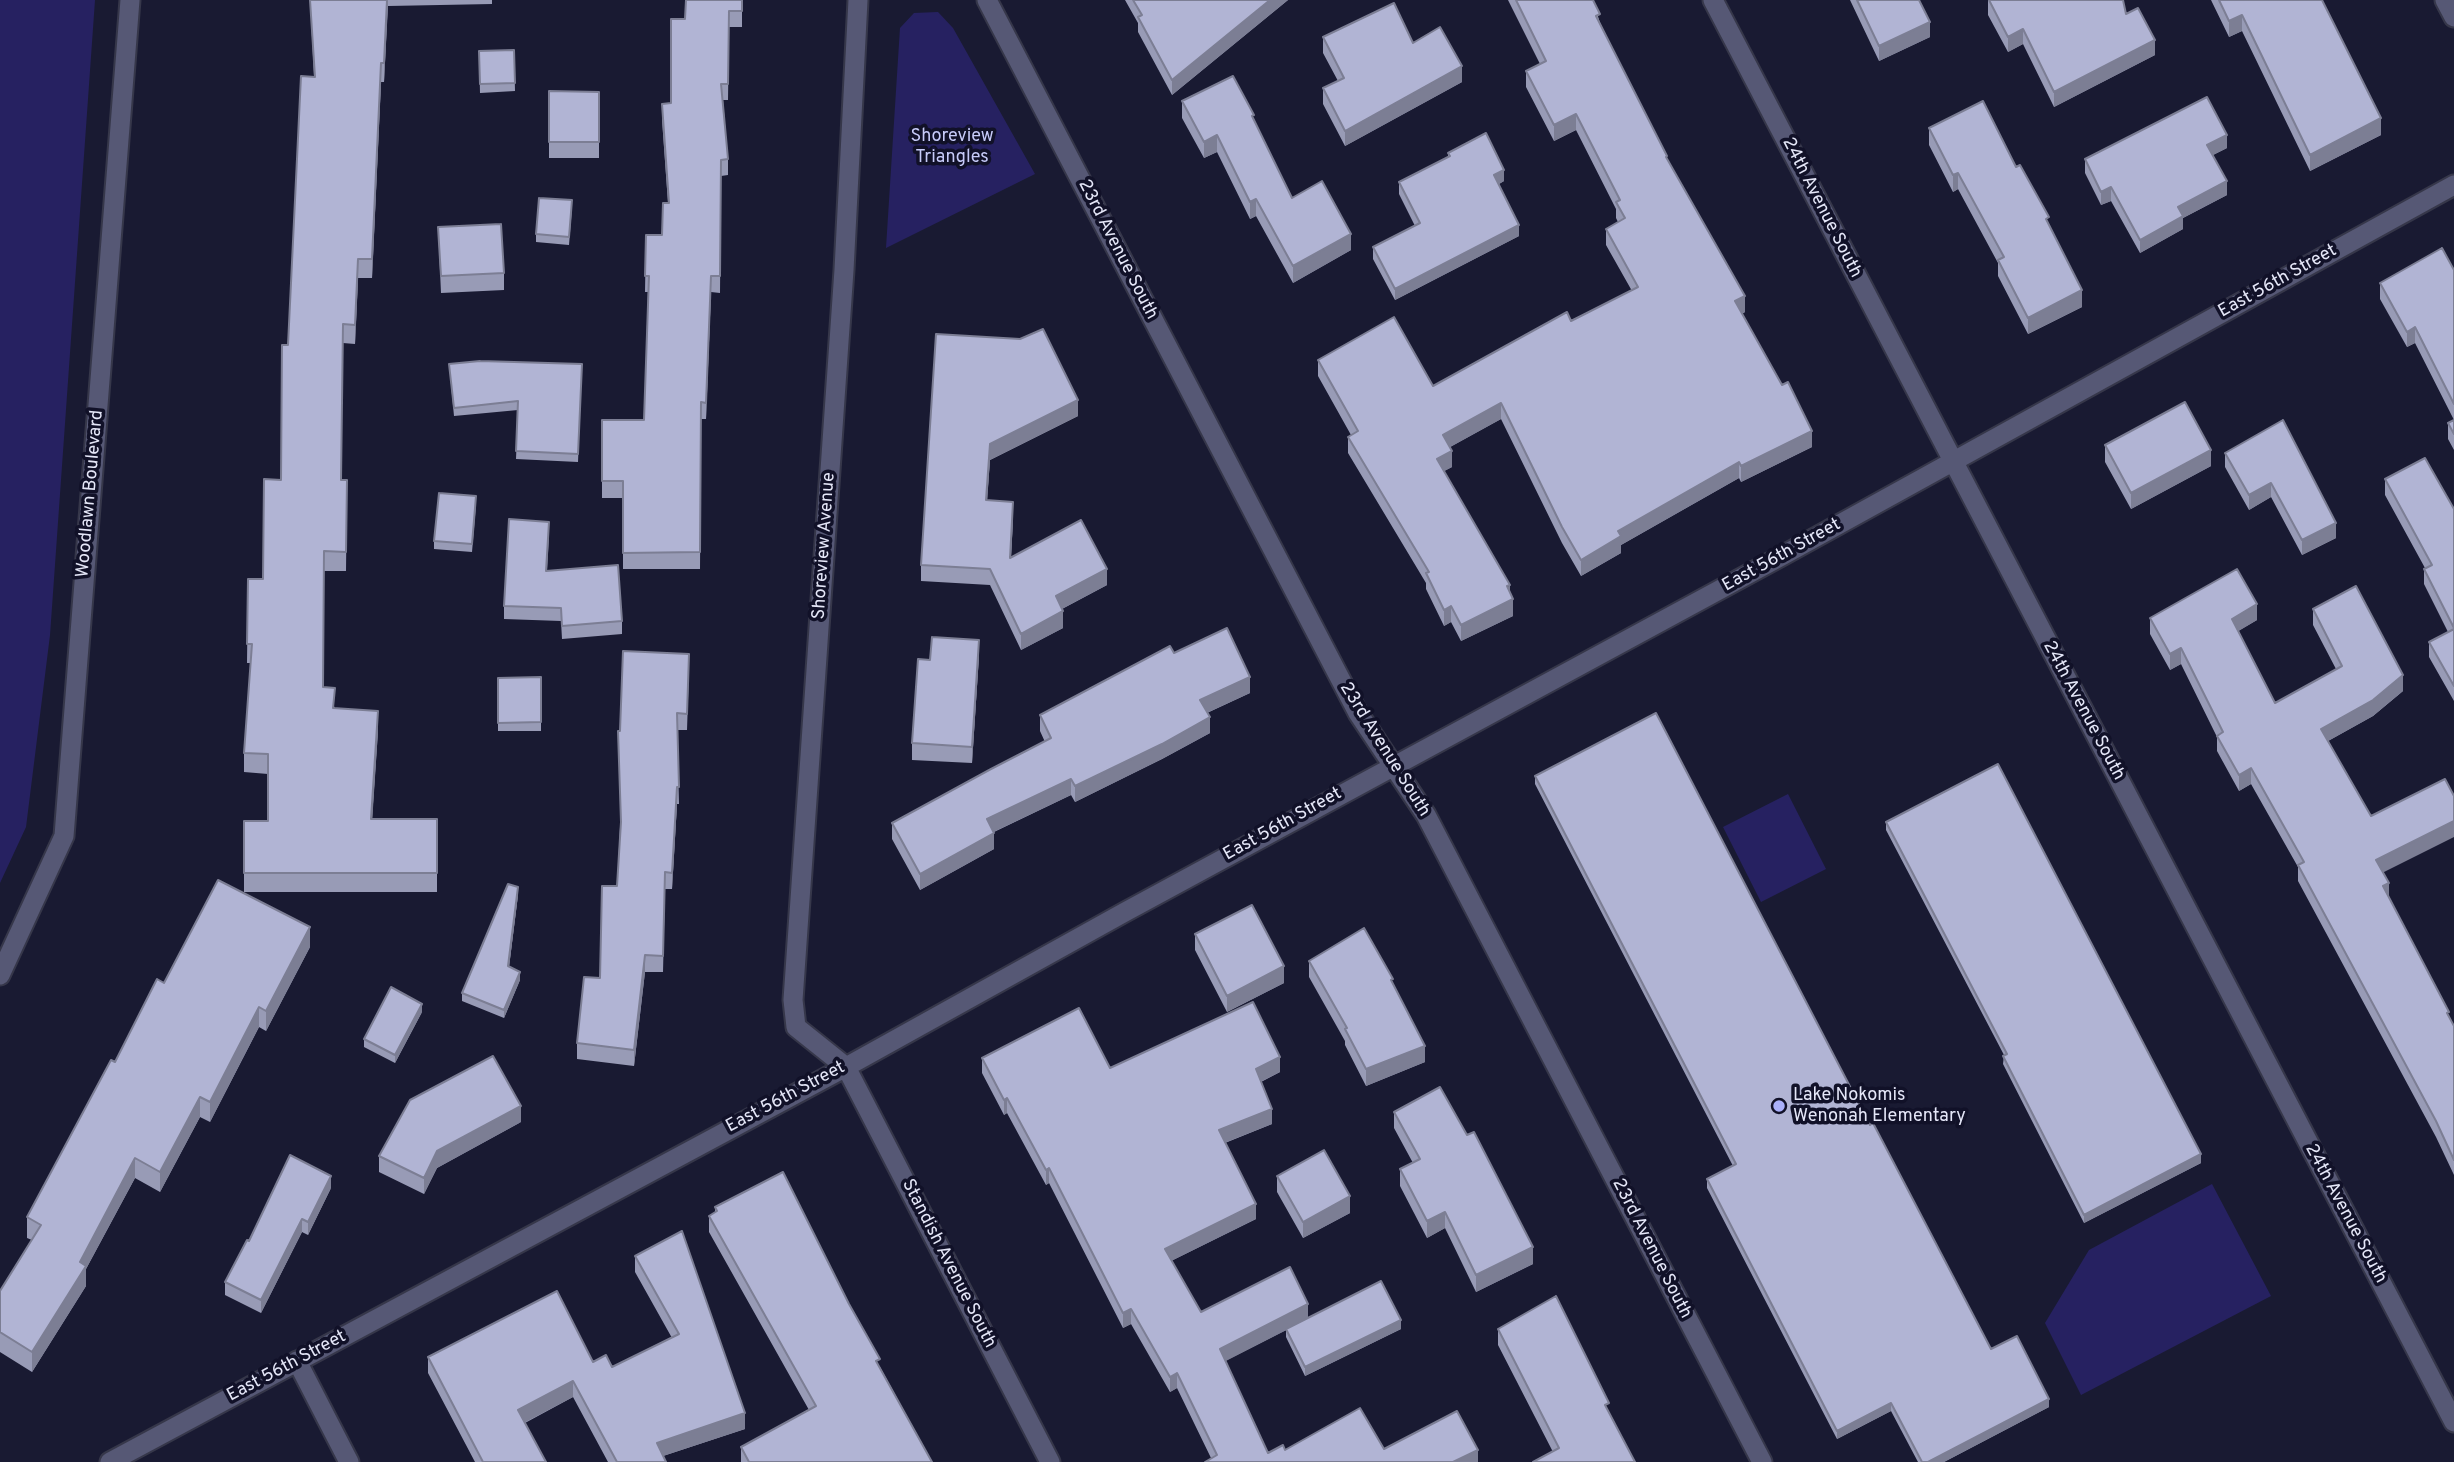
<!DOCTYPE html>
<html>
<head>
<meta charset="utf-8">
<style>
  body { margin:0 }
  canvas { display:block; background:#191a32 }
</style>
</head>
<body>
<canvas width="2454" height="1462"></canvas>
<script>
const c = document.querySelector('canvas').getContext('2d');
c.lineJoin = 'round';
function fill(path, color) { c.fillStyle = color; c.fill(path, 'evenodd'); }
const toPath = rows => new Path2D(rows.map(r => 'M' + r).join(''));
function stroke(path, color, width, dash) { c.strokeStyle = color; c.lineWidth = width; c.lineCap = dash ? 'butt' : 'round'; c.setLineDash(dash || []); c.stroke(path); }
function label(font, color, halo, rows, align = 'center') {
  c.font = font + ' Overpass,sans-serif'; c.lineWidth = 7; c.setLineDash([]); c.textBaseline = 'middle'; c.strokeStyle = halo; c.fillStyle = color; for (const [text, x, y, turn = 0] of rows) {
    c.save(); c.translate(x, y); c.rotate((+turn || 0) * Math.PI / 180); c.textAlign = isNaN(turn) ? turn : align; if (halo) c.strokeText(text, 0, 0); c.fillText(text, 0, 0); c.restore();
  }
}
fill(toPath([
  [0,0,95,0,50,635,26,827,0,883],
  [938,12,953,28,1035,174,886,248,900,28,914,13],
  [1788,794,1826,869,1761,902,1723,827],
  [2212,1184,2271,1296,2081,1395,2045,1323,2089,1250]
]), '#262161');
const minor = toPath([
  [858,0,844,270,793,1000,796,1027,846,1067,1050,1462],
  [987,0,1358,713,1426,815,1762,1462],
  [1713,0,2454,1422],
  [2445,0,2454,17],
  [0,975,64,836,130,0],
  [297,1361,349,1462],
  [110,1462,846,1067,1125,912,1780,557,2454,185]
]);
stroke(minor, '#36374a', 23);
stroke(minor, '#565875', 19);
fill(toPath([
  [310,0,492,0,492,4,388,6,384,82,381,82,372,278,358,278,355,344,343,343,341,480,347,480,346,571,324,571,323,687,335,708,378,731,372,819,437,819,437,892,244,892,244,821,268,821,268,774,244,772,244,753,251,663,247,663,248,579,263,579,281,480,288,345,314,76],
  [742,0,742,27,729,27,728,100,723,100,728,159,728,175,721,176,720,293,711,292,706,419,701,419,700,569,623,569,623,498,602,498,602,420,644,420,648,292,645,292,646,235,662,235,668,203,662,120,662,104,671,103,685,19],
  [1125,0,1288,0,1172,95,1138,32,1138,23],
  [1508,0,1593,0,1600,23,1667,160,1745,312,1742,314,1812,447,1741,482,1739,478,1621,545,1621,553,1581,576,1562,543,1501,419,1450,447,1452,467,1444,471,1510,593,1513,616,1461,641,1451,622,1444,626,1426,589,1426,583,1348,453,1348,437,1351,435,1318,376,1318,360,1433,386,1632,291,1606,245,1606,229,1618,222,1616,218,1616,209,1576,130,1554,141,1526,87,1526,71,1540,64],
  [1850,0,1919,0,1930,37,1879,61],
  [1988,0,2126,14,2155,55,2054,107,2023,44,2008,52,1988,15],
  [2211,0,2322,0,2381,135,2310,171,2242,31,2229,37],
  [1323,37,1413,43,1462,82,1345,146,1323,104,1323,88,1338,81,1323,53],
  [514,50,515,91,480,93,479,51],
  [549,91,599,92,599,158,549,158],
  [1182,101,1254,120,1292,198,1351,250,1293,283,1256,216,1250,219,1217,152,1204,158,1182,118],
  [1929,128,2016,167,2049,224,2082,307,2028,334,1998,276,1998,263,1958,189,1953,192,1929,145],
  [2227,148,2213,155,2227,195,2183,218,2183,229,2140,253,2111,201,2101,205,2085,173,2085,159],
  [1448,153,1504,181,1499,184,1519,236,1395,300,1373,259,1373,247,1415,226,1399,194,1399,182,1448,157],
  [572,208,569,245,536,242,536,234],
  [438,227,504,273,504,290,441,293],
  [2454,270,2454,420,2415,343,2407,347,2380,299,2380,283],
  [936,334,1078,416,990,460,987,501,1013,519,1011,558,1107,585,1062,609,1063,628,1021,650,990,585,921,581,921,565],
  [449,364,582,364,578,462,516,459,518,410,454,416],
  [2283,420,2336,538,2302,555,2271,497,2249,510,2225,467,2225,453],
  [2454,420,2454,450,2448,439,2448,423],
  [2105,445,2211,466,2131,509,2105,462],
  [2385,479,2454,509,2454,701,2429,657,2429,642,2448,632,2424,584,2424,569,2425,568,2385,495],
  [476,505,472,552,434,549,434,541],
  [549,535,547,571,622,621,622,634,562,639,561,621,504,619,504,606],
  [2313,609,2403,691,2373,716,2328,741,2383,873,2389,898,2454,1026,2454,1175,2436,1137,2298,881,2298,867,2251,784,2239,791,2217,751,2217,737,2181,664,2170,670,2150,634,2150,618,2257,620,2238,631,2275,703,2336,669,2313,625],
  [1174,653,1250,693,1207,713,1210,733,1162,759,1075,802,1071,795,994,832,994,849,920,890,892,839,892,823,1045,742,1040,731,1040,715],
  [979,656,972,763,912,760,912,743,930,660],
  [689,670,687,730,677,730,679,804,677,804,672,889,665,889,663,972,645,972,634,1066,577,1059,577,1043,600,978,617,886,620,827,620,731],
  [541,677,541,731,498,731,498,678],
  [1535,776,1870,1125,1991,1349,2049,1407,1944,1462,1918,1462,1891,1411,1837,1439,1707,1188,1707,1179,1733,1166,1535,784],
  [1886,822,2201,1163,2084,1223,2003,1064,2004,1055,1886,830],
  [518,895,509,967,520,980,504,1018,462,1001,462,993],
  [1195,934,1284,983,1227,1012,1195,950],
  [310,947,266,1031,259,1027,210,1122,200,1117,160,1192,135,1178,86,1269,86,1286,32,1372,0,1352,0,1291,32,1240,27,1238,27,1217,115,1062,164,983],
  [1309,961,1393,984,1425,1062,1366,1086,1345,1045,1345,1041,1309,977],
  [422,1012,395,1063,364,1047,364,1039],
  [982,1058,1110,1068,1280,1072,1261,1082,1272,1124,1225,1143,1256,1219,1171,1261,1201,1312,1308,1317,1401,1329,1305,1376,1286,1337,1286,1330,1225,1361,1268,1453,1285,1450,1384,1449,1478,1462,1211,1458,1177,1388,1170,1392,1131,1324,1123,1328,1049,1183,1046,1185,1007,1113,1004,1115,982,1073],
  [1394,1112,1533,1264,1476,1292,1445,1228,1427,1238,1400,1186,1400,1169,1413,1163,1394,1128],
  [521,1122,437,1168,424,1194,379,1172,379,1156],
  [1277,1176,1350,1213,1303,1238,1277,1192],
  [331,1188,308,1235,302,1232,261,1313,225,1295,225,1282,249,1241],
  [715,1207,880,1367,932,1462,741,1462,741,1447,809,1410,709,1232,709,1216,715,1213],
  [635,1256,745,1429,663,1456,666,1462,608,1462,573,1397,525,1423,546,1462,475,1462,428,1373,428,1357,593,1362,612,1367,672,1338,635,1272],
  [1498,1329,1609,1412,1635,1462,1553,1452,1498,1345]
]), '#989bb6');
fill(toPath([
  [387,0,388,0,384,82,384,63],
  [1270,0,1288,0,1172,95,1172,80],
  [2242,15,2242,31,2229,37,2229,21],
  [1930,22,1930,37,1879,61,1879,46],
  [2023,29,2023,44,2008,52,2008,37],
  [2155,40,2155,55,2054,107,2054,92],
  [381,63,381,82,372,278,372,259],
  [1462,66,1462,82,1345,146,1345,131],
  [1576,114,1576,130,1554,141,1554,125],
  [2381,118,2381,135,2310,171,2310,155],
  [1217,135,1217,152,1204,158,1204,142],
  [2227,135,2227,148,2207,158,2207,145],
  [1504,170,1504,181,1494,187,1494,175],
  [1958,173,1958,189,1953,192,1953,175],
  [2227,181,2227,195,2183,218,2183,229,2140,253,2140,240,2178,207],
  [2111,187,2111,201,2101,205,2101,192],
  [1256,199,1256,216,1250,219,1250,202],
  [1519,225,1519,236,1395,300,1395,289],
  [1351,234,1351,250,1293,283,1293,266],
  [358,259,358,278,355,344,355,325],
  [711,276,711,292,706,419,706,403],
  [2082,290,2082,307,2028,334,2028,318],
  [1745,296,1745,312,1735,317,1735,301],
  [2415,327,2415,343,2407,347,2407,332],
  [1078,400,1078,416,990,460,986,517,990,444],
  [1501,403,1501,419,1443,451,1443,435],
  [1812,431,1812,447,1741,482,1741,466],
  [2211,450,2211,466,2131,509,2131,493],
  [1452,451,1452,467,1437,475,1437,459],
  [1739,462,1739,478,1621,545,1621,553,1581,576,1581,560,1618,531],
  [2271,483,2271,497,2249,510,2249,495],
  [1013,502,1013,519,1010,575,1010,558],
  [2336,523,2336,538,2302,555,2302,540],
  [1107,569,1107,585,1056,612,1056,596],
  [1510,585,1510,601,1513,599,1513,616,1461,641,1461,625],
  [2257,604,2257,620,2232,635,2232,619],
  [1451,606,1451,622,1444,626,1444,610],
  [1063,611,1063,628,1021,650,1021,634],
  [979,640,979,656,972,763,972,747],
  [2181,648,2181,664,2170,670,2170,654],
  [2403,675,2403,691,2373,716,2321,745,2321,729],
  [1250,677,1250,693,1200,716,1200,700],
  [378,711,378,731,371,839,371,819],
  [1210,717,1210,733,1162,759,1075,802,1075,786],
  [2251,768,2251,784,2239,791,2239,775],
  [1071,779,1071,795,987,835,987,819],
  [677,787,677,804,672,889,672,873],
  [2454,821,2454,837,2376,876,2376,860],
  [994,833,994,849,920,890,920,874],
  [2389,883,2389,899,2383,886],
  [518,887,518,895,508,975,508,966],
  [310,927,310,947,266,1031,266,1011],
  [645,955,645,972,634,1066,634,1050],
  [1284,966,1284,983,1227,1012,1227,996],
  [520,972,520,980,504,1018,504,1010],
  [422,1004,422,1012,395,1063,395,1055],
  [259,1007,259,1027,210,1122,210,1102],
  [1425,1046,1425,1062,1366,1086,1366,1069],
  [1280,1057,1280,1072,1256,1084,1256,1069],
  [200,1097,200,1117,160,1192,160,1172],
  [1007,1098,1007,1113,1004,1115,1004,1100],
  [521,1106,521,1122,437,1168,424,1194,424,1178,437,1151],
  [1272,1109,1272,1124,1219,1145,1219,1130],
  [2201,1154,2201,1163,2084,1223,2084,1215],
  [135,1158,135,1178,86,1269,86,1286,32,1372,32,1352],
  [1049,1168,1049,1183,1046,1185,1046,1170],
  [331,1176,331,1188,308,1235,308,1222],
  [1350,1196,1350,1213,1303,1238,1303,1222],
  [1256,1204,1256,1219,1165,1264,1165,1249],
  [1445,1212,1445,1228,1427,1238,1427,1221],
  [302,1219,302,1232,261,1313,261,1300],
  [1533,1247,1533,1264,1476,1292,1476,1275],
  [1308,1304,1308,1319,1220,1364,1220,1349],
  [1131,1309,1131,1324,1123,1328,1123,1313],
  [1401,1320,1401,1329,1305,1376,1305,1367],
  [1177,1373,1177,1388,1170,1392,1170,1377],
  [573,1381,573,1397,518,1426,518,1410],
  [2049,1399,2049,1407,1944,1462,1928,1462],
  [1891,1403,1891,1411,1837,1439,1837,1431],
  [745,1413,745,1429,657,1458,657,1443],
  [1478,1450,1478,1462,1453,1462]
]), '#7c7e94');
const building = toPath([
  [310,0,387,0,384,63,381,63,372,259,358,259,355,325,343,324,341,480,347,480,346,552,324,551,323,687,335,688,333,708,378,711,371,819,437,819,437,873,244,873,244,821,268,821,268,754,244,753,252,644,247,644,248,579,263,579,264,479,281,480,282,345,288,345,301,76,315,77,310,0],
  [686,0,742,0,742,11,729,11,728,84,721,84,728,159,721,160,720,276,711,276,706,403,701,402,700,552,623,553,623,481,602,481,602,420,644,420,649,276,645,276,646,235,662,235,663,203,669,203,662,104,671,103,671,19,685,19,686,0],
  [1133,0,1270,0,1172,80,1138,17,1142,15,1133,0],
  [1516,0,1593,0,1600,14,1596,16,1667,156,1666,157,1745,296,1735,301,1782,385,1788,382,1812,431,1741,466,1739,462,1618,531,1621,536,1581,560,1562,527,1501,403,1443,435,1452,451,1437,459,1510,585,1507,586,1513,599,1461,625,1451,606,1444,610,1426,573,1429,572,1348,437,1358,431,1318,360,1394,317,1433,386,1567,312,1571,321,1638,287,1606,229,1625,218,1616,202,1620,200,1576,114,1554,125,1526,71,1546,61,1516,0],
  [1857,0,1919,0,1930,22,1879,46,1857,0],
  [1989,0,2123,0,2126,14,2138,8,2155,40,2054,92,2023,29,2008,37,1989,0],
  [2219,0,2322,0,2381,118,2310,155,2242,15,2229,21,2219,0],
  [1394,3,1413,43,1440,27,1462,66,1345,131,1323,88,1344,78,1323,37,1394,3],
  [514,50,515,83,480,84,479,51,514,50],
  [1233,76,1254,115,1252,116,1292,198,1322,181,1351,234,1293,266,1256,199,1250,202,1217,135,1204,142,1182,101,1233,76],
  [549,91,599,92,599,142,549,142,549,91],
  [2207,97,2227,135,2207,145,2227,181,2178,207,2183,216,2140,240,2111,187,2101,192,2085,159,2207,97],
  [1983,101,2016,167,2020,165,2049,217,2046,219,2082,290,2028,318,1998,260,2004,257,1958,173,1953,175,1929,128,1983,101],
  [1486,133,1504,170,1494,175,1519,225,1395,289,1373,247,1420,223,1399,182,1450,156,1448,153,1486,133],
  [539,198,572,200,569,237,536,234,539,198],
  [501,224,504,273,441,276,438,227,501,224],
  [2442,248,2454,270,2454,404,2415,327,2407,332,2380,283,2442,248],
  [1043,329,1078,400,990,444,986,500,1013,502,1010,558,1081,520,1107,569,1056,596,1063,611,1021,634,990,569,921,565,936,334,1020,339,1043,329],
  [480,361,582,364,578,454,516,451,518,401,454,408,449,364,480,361],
  [2185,402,2211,450,2131,493,2105,445,2185,402],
  [2283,420,2336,523,2302,540,2271,483,2249,495,2225,453,2283,420],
  [2454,420,2454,434,2448,423,2454,420],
  [2425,458,2454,509,2454,628,2424,569,2432,565,2385,479,2425,458],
  [439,493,476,496,472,544,434,541,439,493],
  [509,519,549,522,546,571,618,565,622,621,562,626,561,608,504,606,509,519],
  [2237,569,2257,604,2232,619,2275,703,2342,666,2313,609,2356,586,2403,675,2373,700,2321,729,2371,816,2445,779,2454,796,2454,821,2376,860,2389,883,2383,886,2449,1012,2447,1013,2454,1026,2454,1160,2436,1121,2298,865,2304,862,2251,768,2239,775,2217,736,2223,732,2181,648,2170,654,2150,618,2237,569],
  [1227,628,1250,677,1200,700,1210,717,1162,744,1075,786,1071,779,987,819,994,833,920,874,892,823,991,769,1051,738,1040,715,1170,646,1174,653,1227,628],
  [2454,629,2454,686,2429,642,2454,629],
  [932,637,979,640,972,747,912,743,918,659,930,660,932,637],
  [623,651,689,654,687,714,677,713,679,787,677,787,672,873,665,872,663,956,645,955,634,1050,577,1043,584,977,600,978,602,886,617,886,621,822,618,731,620,731,623,651],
  [541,677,541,722,498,723,498,678,541,677],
  [1656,713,1870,1125,1873,1123,1991,1349,2017,1336,2049,1399,1928,1462,1922,1462,1891,1403,1837,1431,1707,1179,1736,1164,1535,776,1656,713],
  [1998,764,2201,1154,2084,1215,2003,1056,2007,1054,1886,822,1998,764],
  [218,880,310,927,266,1011,259,1007,210,1102,200,1097,160,1172,135,1158,80,1262,86,1266,32,1352,0,1332,0,1291,41,1225,27,1217,111,1060,115,1062,157,979,164,983,218,880],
  [508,884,518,887,508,966,520,972,504,1010,462,993,508,884],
  [1252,905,1284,966,1227,996,1195,934,1252,905],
  [1364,928,1393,979,1391,980,1425,1046,1366,1069,1345,1029,1347,1028,1309,961,1364,928],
  [391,987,422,1004,395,1055,364,1039,391,987],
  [1253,1002,1280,1057,1256,1069,1272,1109,1219,1130,1256,1204,1165,1249,1201,1312,1290,1267,1308,1304,1220,1349,1268,1453,1283,1445,1285,1450,1360,1408,1384,1449,1457,1411,1478,1450,1453,1462,1205,1462,1217,1455,1177,1373,1170,1377,1131,1309,1123,1313,1049,1168,1046,1170,1007,1098,1004,1100,982,1058,1079,1008,1110,1068,1253,1002],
  [493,1056,521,1106,437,1151,424,1178,379,1156,410,1100,493,1056],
  [1440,1087,1467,1135,1474,1132,1533,1247,1476,1275,1445,1212,1427,1221,1400,1169,1420,1159,1394,1112,1440,1087],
  [1324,1150,1350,1196,1303,1222,1277,1176,1324,1150],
  [290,1155,331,1176,308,1222,302,1219,261,1300,225,1282,247,1240,249,1241,290,1155],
  [783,1172,849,1304,880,1359,876,1361,932,1462,749,1462,741,1447,816,1406,709,1216,717,1211,715,1207,783,1172],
  [682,1231,745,1413,657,1443,666,1462,617,1462,573,1381,518,1410,546,1462,483,1462,428,1357,557,1291,593,1362,606,1355,612,1367,679,1334,635,1256,682,1231],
  [1381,1281,1401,1320,1305,1367,1286,1329,1381,1281],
  [1556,1296,1609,1403,1605,1405,1635,1462,1533,1462,1559,1448,1498,1329,1556,1296]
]);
fill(building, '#b1b4d4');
stroke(building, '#7c7e94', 2);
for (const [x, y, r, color] of [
  [1779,1106,7,"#aab0fb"]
]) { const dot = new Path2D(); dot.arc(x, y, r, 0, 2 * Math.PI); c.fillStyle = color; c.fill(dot); stroke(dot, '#111128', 2.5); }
label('18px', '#c7cbf9', '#111128', [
  ["Shoreview",952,137],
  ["Triangles",952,158]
]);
label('18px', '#e5e7f8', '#111128', [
  ["24th Avenue South",1821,208,63],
  ["23rd Avenue South",1117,250,63],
  ["East 56th Street",2278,282,-29],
  ["Woodlawn Boulevard",91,494,-85],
  ["Shoreview Avenue",825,546,-86],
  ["East 56th Street",1782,556,-29],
  ["24th Avenue South",2083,711,62],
  ["23rd Avenue South",1384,750,58],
  ["East 56th Street",1283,825,-29],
  ["East 56th Street",786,1098,-28],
  ["24th Avenue South",2345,1214,62],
  ["23rd Avenue South",1651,1249,63],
  ["Standish Avenue South",948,1264,63],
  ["East 56th Street",287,1367,-28]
]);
label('18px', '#e5e7f8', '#111128', [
  ["Lake Nokomis",1793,1096],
  ["Wenonah Elementary",1793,1117]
], 'left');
</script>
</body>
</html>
